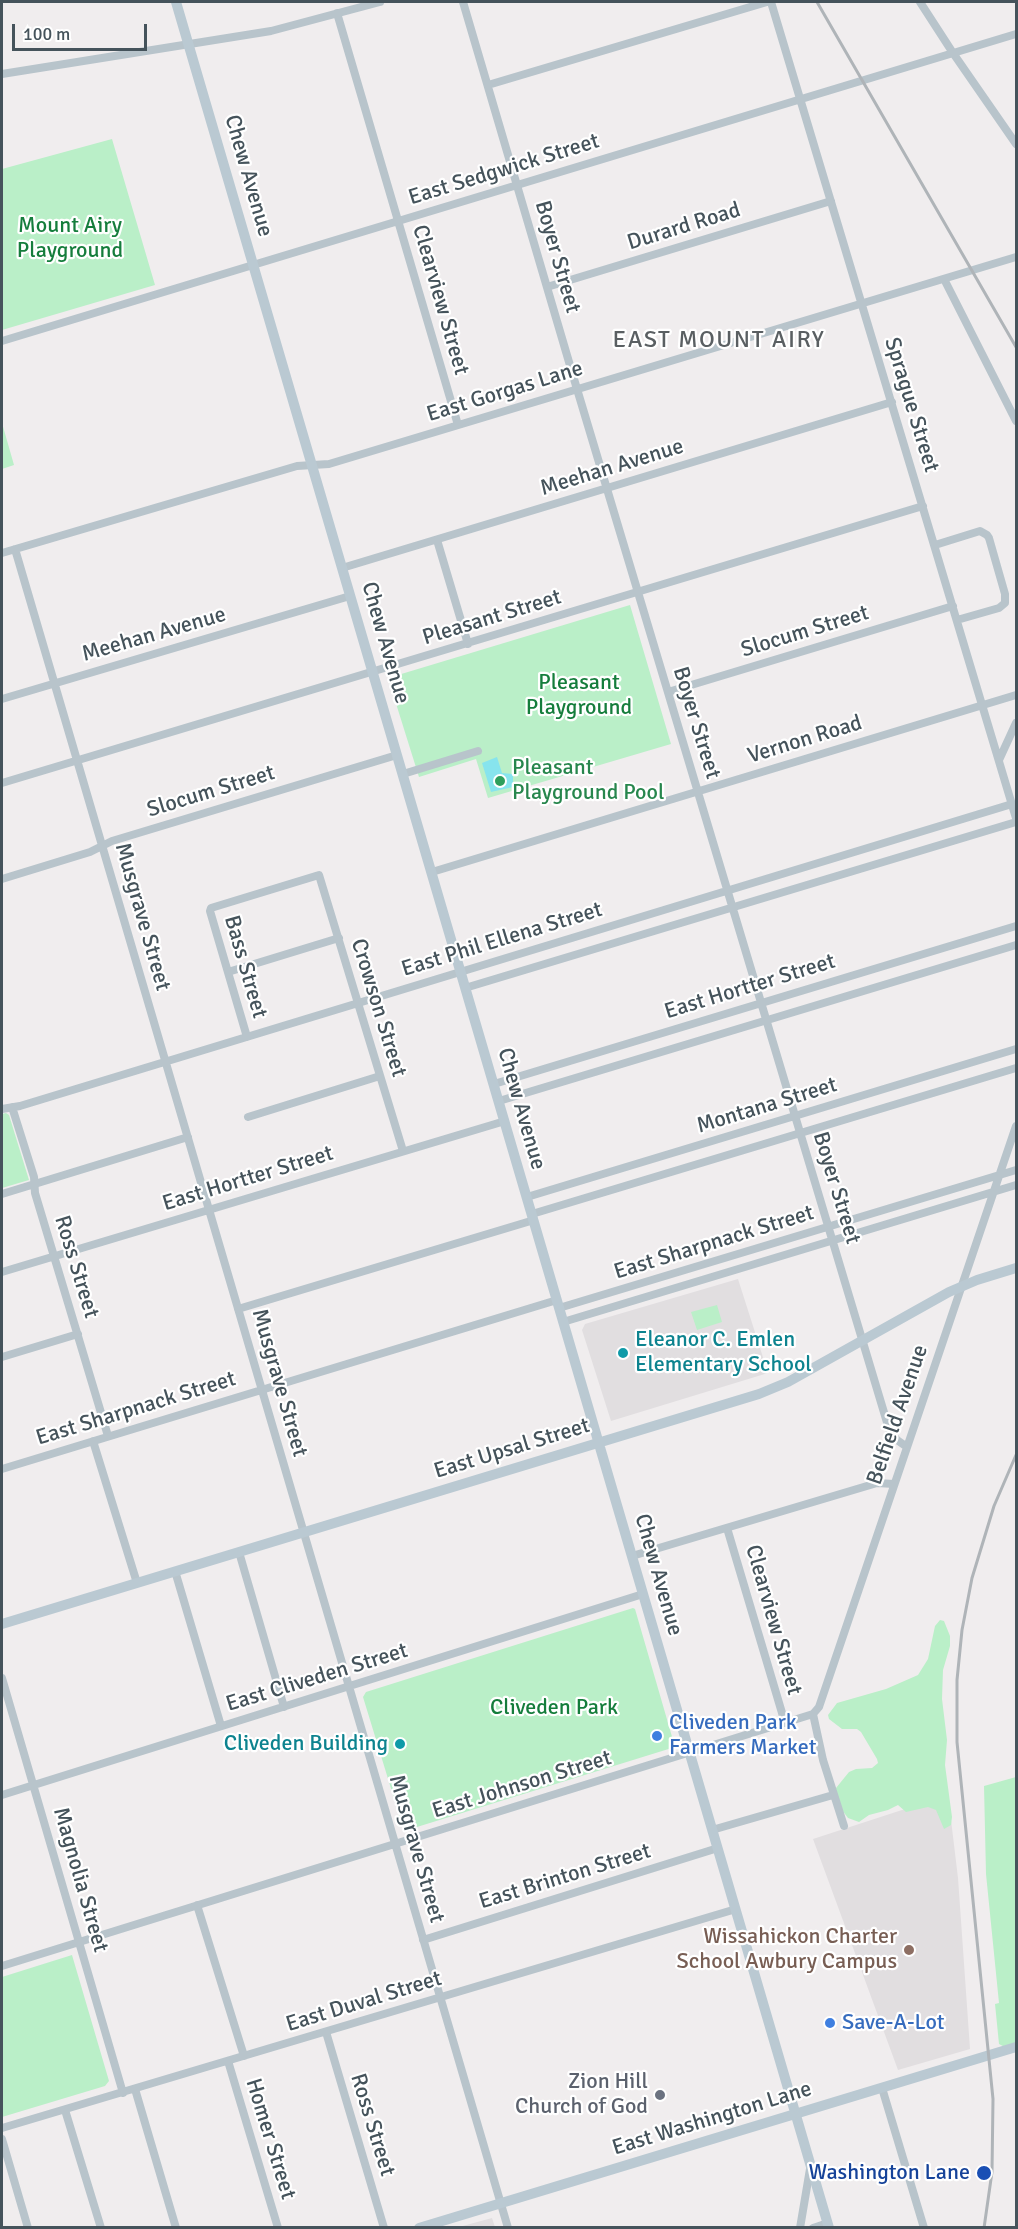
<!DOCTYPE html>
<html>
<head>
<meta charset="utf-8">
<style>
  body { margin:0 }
  #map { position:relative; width:1018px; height:2229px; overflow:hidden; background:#f0edee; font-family:Signika,sans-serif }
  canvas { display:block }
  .frame { position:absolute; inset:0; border:3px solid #45535b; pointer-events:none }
  .scale { position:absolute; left:12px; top:24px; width:135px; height:27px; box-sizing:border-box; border:3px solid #45535b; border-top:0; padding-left:8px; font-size:18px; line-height:21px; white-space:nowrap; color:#45535b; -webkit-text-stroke:4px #fff; paint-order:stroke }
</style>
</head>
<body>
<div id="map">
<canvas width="1018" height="2229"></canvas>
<div class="frame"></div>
<div class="scale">100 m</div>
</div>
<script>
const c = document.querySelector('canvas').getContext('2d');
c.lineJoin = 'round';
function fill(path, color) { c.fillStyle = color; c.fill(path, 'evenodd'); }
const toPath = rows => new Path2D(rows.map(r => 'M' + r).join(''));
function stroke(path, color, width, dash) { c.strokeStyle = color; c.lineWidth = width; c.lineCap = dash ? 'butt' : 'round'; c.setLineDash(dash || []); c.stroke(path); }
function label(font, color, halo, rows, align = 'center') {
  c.font = font + ' Signika,sans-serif'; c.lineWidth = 4.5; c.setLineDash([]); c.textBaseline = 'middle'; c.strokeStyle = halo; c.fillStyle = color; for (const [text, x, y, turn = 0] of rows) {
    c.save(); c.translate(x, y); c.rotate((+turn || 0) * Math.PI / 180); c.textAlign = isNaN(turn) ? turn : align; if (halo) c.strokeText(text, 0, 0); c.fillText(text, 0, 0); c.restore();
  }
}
fill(toPath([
  [738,1279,768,1373,611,1421,582,1330,585,1324],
  [948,1795,958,1878,970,2049,898,2070,813,1839],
  [492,2218,495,2227,459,2227]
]), '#e1dee0');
fill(toPath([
  [112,139,155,285,2,330,2,169],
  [2,423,14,465,2,469],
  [630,605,671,744,488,798,476,759,419,777,388,678],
  [6,1113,9,1115,29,1180,2,1188,2,1114],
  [717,1305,722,1322,697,1330,691,1312],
  [633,1608,635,1609,675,1747,404,1831,363,1697,366,1692],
  [940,1620,944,1621,950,1636,950,1646,943,1670,942,1699,947,1740,945,1765,952,1817,951,1825,944,1829,936,1810,928,1807,906,1812,898,1805,888,1810,869,1815,859,1822,848,1818,842,1810,836,1795,836,1788,849,1772,856,1769,872,1768,878,1763,877,1759,861,1732,857,1729,842,1729,829,1719,828,1715,837,1703,886,1689,918,1675,928,1659,935,1626],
  [1016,1777,1016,2053,999,2044,995,2004,999,2003,986,1874,984,1786],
  [72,1955,109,2081,105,2086,2,2117,2,1977]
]), '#baefc8');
fill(toPath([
  [497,757,502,773,513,774,513,787,491,792,482,763]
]), '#87e4ed');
stroke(toPath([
  [463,2,574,379,889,1429,897,1440,907,1447],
  [771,2,1016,818],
  [920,2,953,53,1016,144],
  [337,13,458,425],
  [2,74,271,31,380,2],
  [488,85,767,2],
  [944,279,1016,421],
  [547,287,831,201],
  [2,341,1016,34],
  [437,540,468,644],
  [935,545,980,531,987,535,989,538,1005,594,1005,603,999,608,957,620],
  [15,549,508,2228],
  [2,553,297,466,329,464,1016,257],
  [342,568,892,402],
  [668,692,953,606],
  [2,699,350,596],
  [999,760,1016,723],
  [403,774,478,751],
  [2,783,923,506],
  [432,872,1016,695],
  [2,879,90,852,112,841,397,755],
  [228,972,339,938],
  [465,988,1016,822],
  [247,1037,210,911,211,908,319,875,403,1151],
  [494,1084,1016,926],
  [499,1101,1016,945],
  [12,1107,34,1177,35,1193,108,1436],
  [2,1109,20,1106,1012,804],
  [248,1117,380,1076],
  [2,1194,188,1137],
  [527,1197,1016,1049],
  [532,1214,1016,1068],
  [2,1272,505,1121],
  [559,1308,1016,1170],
  [238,1309,534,1220],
  [563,1322,1016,1185],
  [2,1357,78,1334],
  [93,1441,137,1583],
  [2,1469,557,1300],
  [727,1528,785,1723],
  [239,1552,284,1707],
  [632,1556,877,1483,894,1484],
  [175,1571,221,1726],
  [2,1678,123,2093],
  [813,1714,819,1707,1016,1126],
  [813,1714,823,1760,844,1826],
  [2,1795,643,1594],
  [712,1830,833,1795],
  [197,1905,244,2056],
  [423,1940,718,1848],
  [2,1966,813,1714],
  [326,2032,384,2228],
  [228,2061,278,2228],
  [882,2088,924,2228],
  [135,2089,176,2228],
  [65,2110,101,2228],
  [2,2128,736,1909],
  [2,2139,28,2228],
  [800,2228,810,2169],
  [813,2228,828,2223]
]), '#b8c4cb', 8);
stroke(toPath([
  [176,2,829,2228],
  [2,1624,759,1394,788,1382,949,1292,977,1280,1016,1268],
  [419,2228,1016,2047]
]), '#bac9d2', 10);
stroke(toPath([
  [817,2,1016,347],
  [984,2228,992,2172,993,2099,957,1742,957,1680,962,1630,972,1578,994,1506,1016,1455]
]), '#afb4b8', 3);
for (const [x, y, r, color] of [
  [500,781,6,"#2e9e5b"],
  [623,1353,6,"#0f9aa8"],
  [657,1736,6,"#3f7fe0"],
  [400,1744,6,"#0f9aa8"],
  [909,1950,6,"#8d6e63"],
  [830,2023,6,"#3f7fe0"],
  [660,2095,6,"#6b7280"],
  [984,2173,8,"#1a4fb4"]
]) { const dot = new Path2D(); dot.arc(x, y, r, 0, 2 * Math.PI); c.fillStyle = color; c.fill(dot); stroke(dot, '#fff', 2); }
label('22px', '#45535b', '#fff', [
  ["East Sedgwick Street",504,170,-17],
  ["Chew Avenue",248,176,74],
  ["Durard Road",684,227,-17],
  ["Boyer Street",557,257,74],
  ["Clearview Street",440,300,74],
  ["East Gorgas Lane",505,392,-17],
  ["Sprague Street",911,405,73],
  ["Meehan Avenue",612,468,-17],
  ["Pleasant Street",492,618,-17],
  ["Slocum Street",805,632,-17],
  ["Meehan Avenue",154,635,-16],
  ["Chew Avenue",385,643,74],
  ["Boyer Street",696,723,73],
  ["Vernon Road",805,740,-17],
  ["Slocum Street",211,792,-17],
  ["Musgrave Street",142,917,74],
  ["East Phil Ellena Street",502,940,-17],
  ["Bass Street",245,967,74],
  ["East Hortter Street",750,987,-17],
  ["Crowson Street",378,1008,73],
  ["Montana Street",767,1106,-17],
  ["Chew Avenue",521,1109,74],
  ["East Hortter Street",248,1179,-17],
  ["Boyer Street",836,1188,73],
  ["East Sharpnack Street",714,1243,-17],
  ["Ross Street",76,1267,73],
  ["Musgrave Street",279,1383,74],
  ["East Sharpnack Street",136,1409,-17],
  ["Belfield Avenue",898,1415,-71],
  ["East Upsal Street",512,1449,-17],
  ["Chew Avenue",658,1575,74],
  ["Clearview Street",773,1620,74],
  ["East Cliveden Street",317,1678,-17],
  ["East Johnson Street",522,1785,-17],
  ["Musgrave Street",416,1849,74],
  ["East Brinton Street",565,1877,-17],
  ["Magnolia Street",80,1880,74],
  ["East Duval Street",364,2002,-17],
  ["East Washington Lane",712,2119,-17],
  ["Ross Street",372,2125,73],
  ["Homer Street",270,2139,73]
]);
label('22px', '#157d3c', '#fff', [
  ["Mount Airy",70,226],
  ["Playground",70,251],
  ["Pleasant",579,683],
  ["Playground",579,708],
  ["Cliveden Park",554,1708]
]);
label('22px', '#27864d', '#fff', [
  ["Pleasant",512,768],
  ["Playground Pool",512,793]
], 'left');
label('22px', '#0d838f', '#fff', [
  ["Eleanor C. Emlen",635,1340],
  ["Elementary School",635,1365],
  ["Cliveden Building",388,1744,"right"]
], 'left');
label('22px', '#366cbe', '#fff', [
  ["Cliveden Park",669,1723],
  ["Farmers Market",669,1748],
  ["Save-A-Lot",842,2023]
], 'left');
label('22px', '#785e54', '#fff', [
  ["Wissahickon Charter",897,1937],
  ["School Awbury Campus",897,1962]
], 'right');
label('22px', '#5b616d', '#fff', [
  ["Zion Hill",648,2082],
  ["Church of God",648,2107]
], 'right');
label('22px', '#164399', '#fff', [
  ["Washington Lane",970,2173]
], 'right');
c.letterSpacing = '1.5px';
label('24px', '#5a5f62', '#fff', [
  ["EAST MOUNT AIRY",719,341]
]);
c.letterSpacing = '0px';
</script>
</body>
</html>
